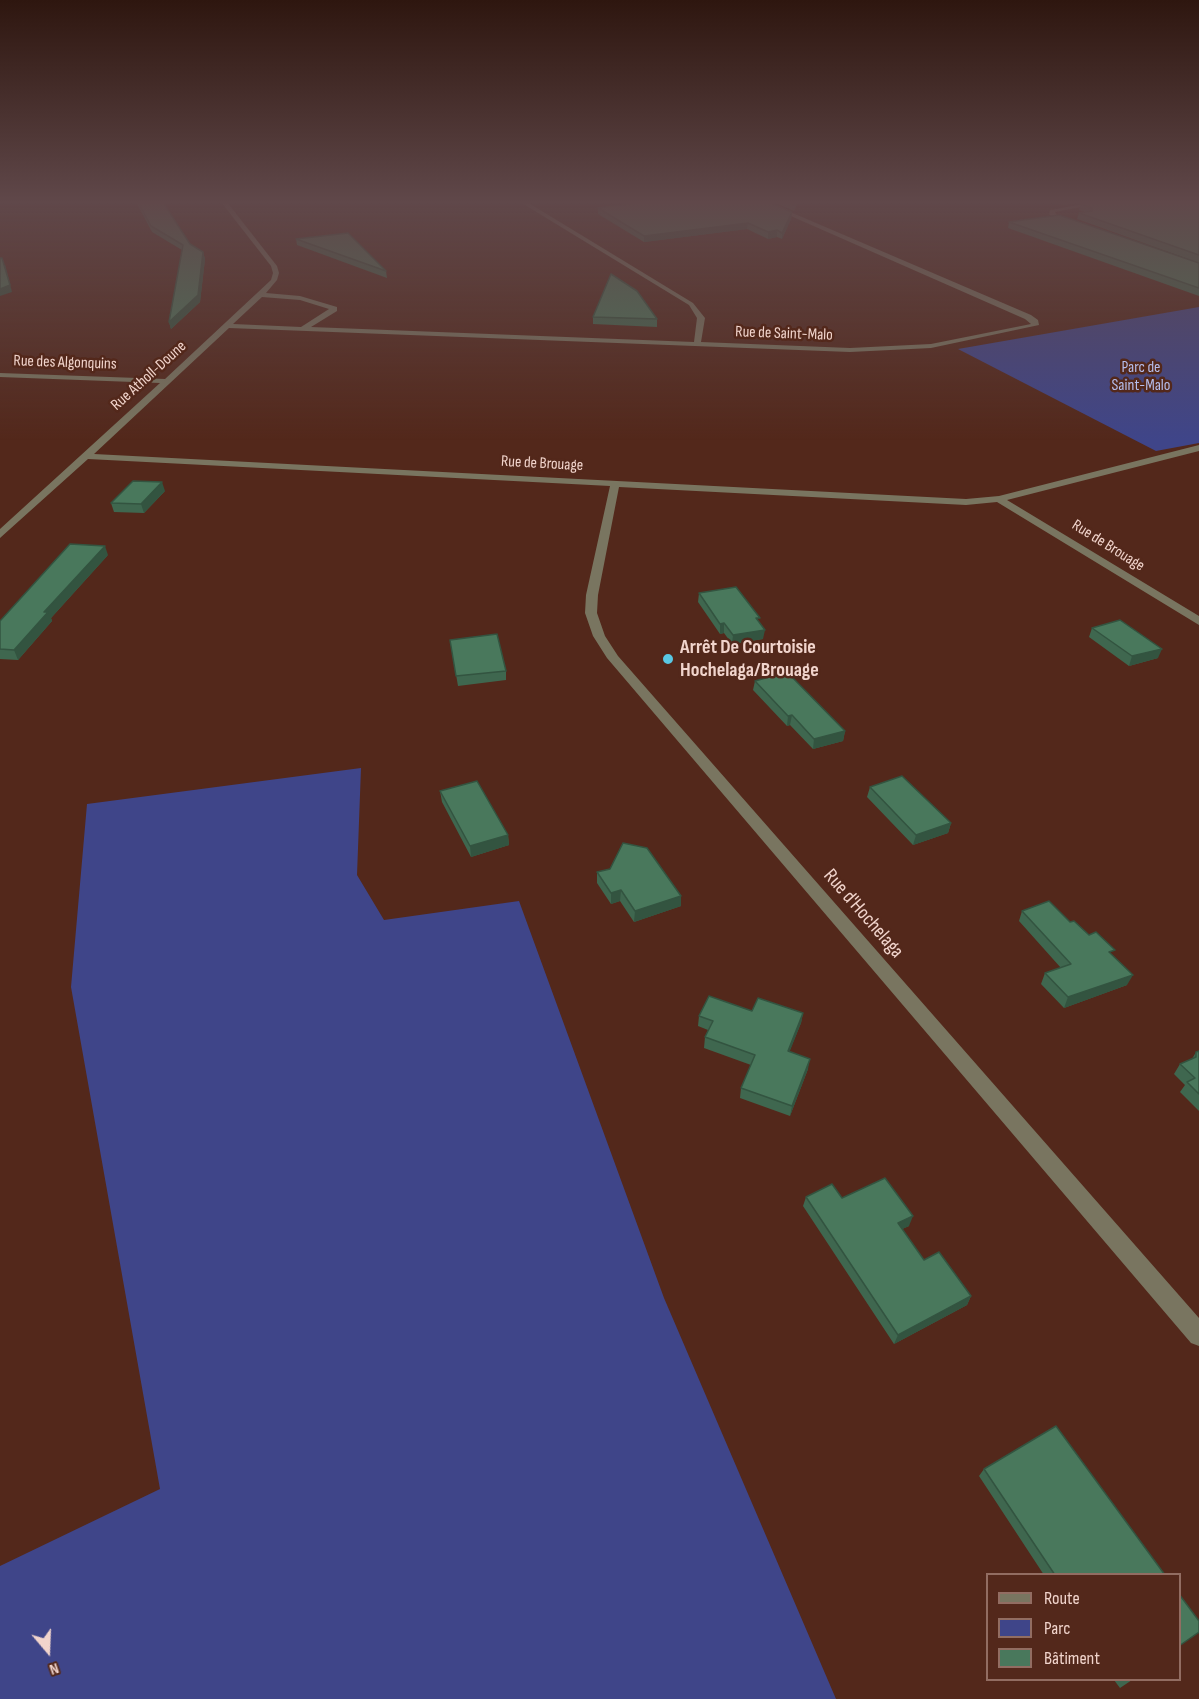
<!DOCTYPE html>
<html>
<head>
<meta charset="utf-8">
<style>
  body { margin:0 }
  #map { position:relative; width:1199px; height:1699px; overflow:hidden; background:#53281b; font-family:"Sofia Sans Condensed",sans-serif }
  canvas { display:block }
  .legend { position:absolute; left:986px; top:1573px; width:195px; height:108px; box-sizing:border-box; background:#53281b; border:2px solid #926d62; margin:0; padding:8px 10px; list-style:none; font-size:18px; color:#f1d4cc }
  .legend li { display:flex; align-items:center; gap:12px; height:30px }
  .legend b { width:30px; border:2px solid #926d62 }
  .north { position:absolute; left:18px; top:1621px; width:60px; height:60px; -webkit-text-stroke:4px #53281b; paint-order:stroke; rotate:161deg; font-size:16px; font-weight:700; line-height:24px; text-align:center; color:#f1d4cc }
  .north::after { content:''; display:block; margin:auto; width:21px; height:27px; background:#f1d4cc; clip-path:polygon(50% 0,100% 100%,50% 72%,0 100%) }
</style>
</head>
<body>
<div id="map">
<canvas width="1199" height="1699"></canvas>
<ul class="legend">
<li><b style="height:8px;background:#797560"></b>Route</li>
<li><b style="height:16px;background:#3f4589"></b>Parc</li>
<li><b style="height:16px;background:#49785c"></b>Bâtiment</li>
</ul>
<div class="north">N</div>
</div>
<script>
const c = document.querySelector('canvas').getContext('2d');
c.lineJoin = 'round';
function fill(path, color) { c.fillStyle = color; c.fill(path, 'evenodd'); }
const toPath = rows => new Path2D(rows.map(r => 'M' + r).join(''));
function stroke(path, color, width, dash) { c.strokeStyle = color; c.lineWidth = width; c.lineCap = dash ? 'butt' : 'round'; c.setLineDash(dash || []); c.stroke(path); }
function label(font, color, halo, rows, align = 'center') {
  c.font = font + ' "Sofia Sans Condensed",sans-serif'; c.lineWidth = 5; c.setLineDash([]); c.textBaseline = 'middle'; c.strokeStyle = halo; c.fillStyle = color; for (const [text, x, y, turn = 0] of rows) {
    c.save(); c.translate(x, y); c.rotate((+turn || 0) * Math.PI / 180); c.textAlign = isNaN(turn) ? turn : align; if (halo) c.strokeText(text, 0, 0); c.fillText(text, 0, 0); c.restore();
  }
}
fill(toPath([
  [1199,307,1199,443,1156,451,958,349],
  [361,768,357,875,384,920,519,901,664,1298,836,1699,0,1699,0,1566,160,1489,71,987,87,804]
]), '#3f4589');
fill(toPath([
  [221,202,227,202,277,266,279,273,277,280,266,293,300,296,337,307,337,311,311,327,694,342,697,318,689,305,520,202,527,202,693,303,705,318,701,342,850,348,931,344,1031,324,1025,319,759,202,767,202,1031,315,1038,320,1039,325,931,348,850,352,229,328,94,454,966,499,999,496,1199,445,1199,451,1007,500,1199,616,1199,625,997,502,966,505,619,487,598,595,597,613,605,636,618,656,1199,1318,1199,1346,1191,1343,607,658,593,636,585,613,586,595,610,486,88,459,0,538,0,529,160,383,0,377,0,373,165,379,271,280,273,273,271,266,221,202],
  [262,297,300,300,329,309,301,327,233,324,262,297],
  [1094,202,1108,202,1055,212,1057,216,1073,222,1073,224,1053,218,1049,214,1050,210,1094,202]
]), '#797560');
fill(toPath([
  [136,202,162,202,190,244,203,252,205,259,200,302,171,329,169,322,182,250,152,232],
  [773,202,798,202,794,211],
  [1055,202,1080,202,1064,205],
  [1199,202,1199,263,1077,219,1079,213,1084,212,1079,210,1081,204],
  [598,208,791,219,782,239,777,237,768,239,747,229,644,242,598,214],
  [1009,222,1199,263,1199,296,1008,228],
  [296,239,386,271,387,278,297,245],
  [593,317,657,319,657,327,593,324],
  [165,491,144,513,114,512,111,503],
  [108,555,51,618,52,621,18,660,0,659,0,621],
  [699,593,759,623,763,639,732,644,724,633,720,634,698,602],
  [1092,628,1158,658,1129,666,1089,637],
  [450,640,506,671,506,680,458,686],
  [755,681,845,731,843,741,813,749,790,725,787,726,753,690],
  [870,787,951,823,948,833,913,845,867,797],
  [440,791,508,835,509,845,471,857,442,802],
  [597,872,681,906,634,922,620,901,611,904,597,883],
  [1022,911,1070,922,1089,935,1112,955,1127,985,1064,1008,1041,984,1045,973,1061,968,1019,921],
  [752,1011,803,1013,801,1023,789,1052,808,1069,790,1116,740,1098,741,1088,751,1065,704,1048,705,1037,708,1030,698,1026,699,1016],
  [1199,1051,1199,1111,1180,1092,1185,1085,1174,1074,1180,1064,1192,1059,1196,1052],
  [806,1197,842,1198,909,1226,902,1229,924,1260,971,1296,967,1305,894,1344,803,1206],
  [984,1469,1165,1575,1044,1575,979,1476],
  [1114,1680,1132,1680,1120,1688]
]), '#3f674f');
fill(toPath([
  [1065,202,1080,202,1064,205],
  [792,212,791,219,782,239,782,233],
  [748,223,747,229,644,242,644,236],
  [777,230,777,237,768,239,768,232],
  [203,252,205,259,200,302,171,329,169,322],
  [5,264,12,292,0,296,0,289],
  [162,482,165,491,144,513,141,504],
  [105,546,108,555,51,618,52,621,18,660,14,650,44,612],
  [724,623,724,633,720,634,720,624],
  [765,630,763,639,732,644,733,635],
  [1162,649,1158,658,1129,666,1132,656],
  [792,715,790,725,787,726,788,716],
  [845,731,843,741,813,749,814,739],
  [951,823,948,833,913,845,916,835],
  [508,835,509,845,471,857,470,846],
  [621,890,620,901,611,904,611,893],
  [681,896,681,906,634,922,635,911],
  [1133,975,1127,985,1064,1008,1068,997],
  [803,1013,801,1023,786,1061,788,1051],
  [810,1059,808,1069,790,1116,792,1106],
  [913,1216,909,1226,894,1233,898,1223],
  [971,1296,967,1305,894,1344,898,1335]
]), '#335440');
const building = toPath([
  [138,202,162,202,164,204,190,244,203,252,198,295,169,322,183,245,151,226,138,202],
  [646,202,768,202,792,212,782,233,777,230,768,232,748,223,644,236,598,208,646,202],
  [788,202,796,202,795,205,788,202],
  [1091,202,1199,202,1199,255,1079,213,1092,211,1092,208,1081,204,1091,202],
  [1059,215,1199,263,1199,288,1009,222,1059,215],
  [348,233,386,271,296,239,348,233],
  [0,258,2,258,10,285,0,289,0,258],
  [611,274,637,291,657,319,593,317,611,274],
  [133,481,162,482,141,504,111,503,133,481],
  [70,544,105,546,44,612,48,612,14,650,0,649,0,621,70,544],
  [736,587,760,618,756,618,765,630,733,635,724,623,720,624,699,593,736,587],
  [1120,620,1162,649,1132,656,1092,628,1120,620],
  [497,634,506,671,456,676,450,640,497,634],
  [787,672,845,731,814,739,792,715,788,716,755,681,787,672],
  [902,776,951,823,916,835,870,787,902,776],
  [477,781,508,835,470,846,440,791,477,781],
  [623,843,647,848,681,896,635,911,621,890,611,893,597,872,610,869,623,843],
  [1049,901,1070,922,1074,921,1089,935,1096,932,1115,950,1109,952,1133,975,1068,997,1045,973,1071,964,1022,911,1049,901],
  [709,996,752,1011,758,998,803,1013,788,1051,810,1059,792,1106,741,1088,755,1055,705,1037,713,1021,699,1016,709,996],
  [1199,1051,1199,1094,1187,1082,1195,1078,1180,1064,1196,1057,1196,1052,1199,1051],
  [885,1178,913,1216,898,1223,924,1260,939,1252,971,1296,898,1335,806,1197,832,1184,842,1198,885,1178],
  [1056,1426,1165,1575,1055,1575,984,1469,1056,1426],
  [1179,1594,1199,1621,1199,1632,1179,1646,1179,1594]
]);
fill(building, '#49785c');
stroke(building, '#335440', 1.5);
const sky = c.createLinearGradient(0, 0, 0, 440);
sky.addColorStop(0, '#2e160f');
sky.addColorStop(0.46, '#60484a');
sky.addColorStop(1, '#60484a00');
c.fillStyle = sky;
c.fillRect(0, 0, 1199, 440);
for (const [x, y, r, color] of [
  [668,659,6,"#59c8e4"]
]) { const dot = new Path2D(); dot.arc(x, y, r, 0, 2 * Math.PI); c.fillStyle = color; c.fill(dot); stroke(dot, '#53281b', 2); }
label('16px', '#f1d4cc', '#53281b', [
  ["Rue de Saint-Malo",784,334,2],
  ["Rue des Algonquins",65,363,2],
  ["Rue Atholl-Doune",149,376,-42],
  ["Rue de Brouage",542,464,3],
  ["Rue de Brouage",1108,546,32]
]);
label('16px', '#b6beed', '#53281b', [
  ["Parc de",1141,368],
  ["Saint-Malo",1141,386]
]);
label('bold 20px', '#f1d4cc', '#53281b', [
  ["Arrêt De Courtoisie",680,648],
  ["Hochelaga/Brouage",680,671]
], 'left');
label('20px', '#f1d4cc', '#53281b', [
  ["Rue d'Hochelaga",863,914,49]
]);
</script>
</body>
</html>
